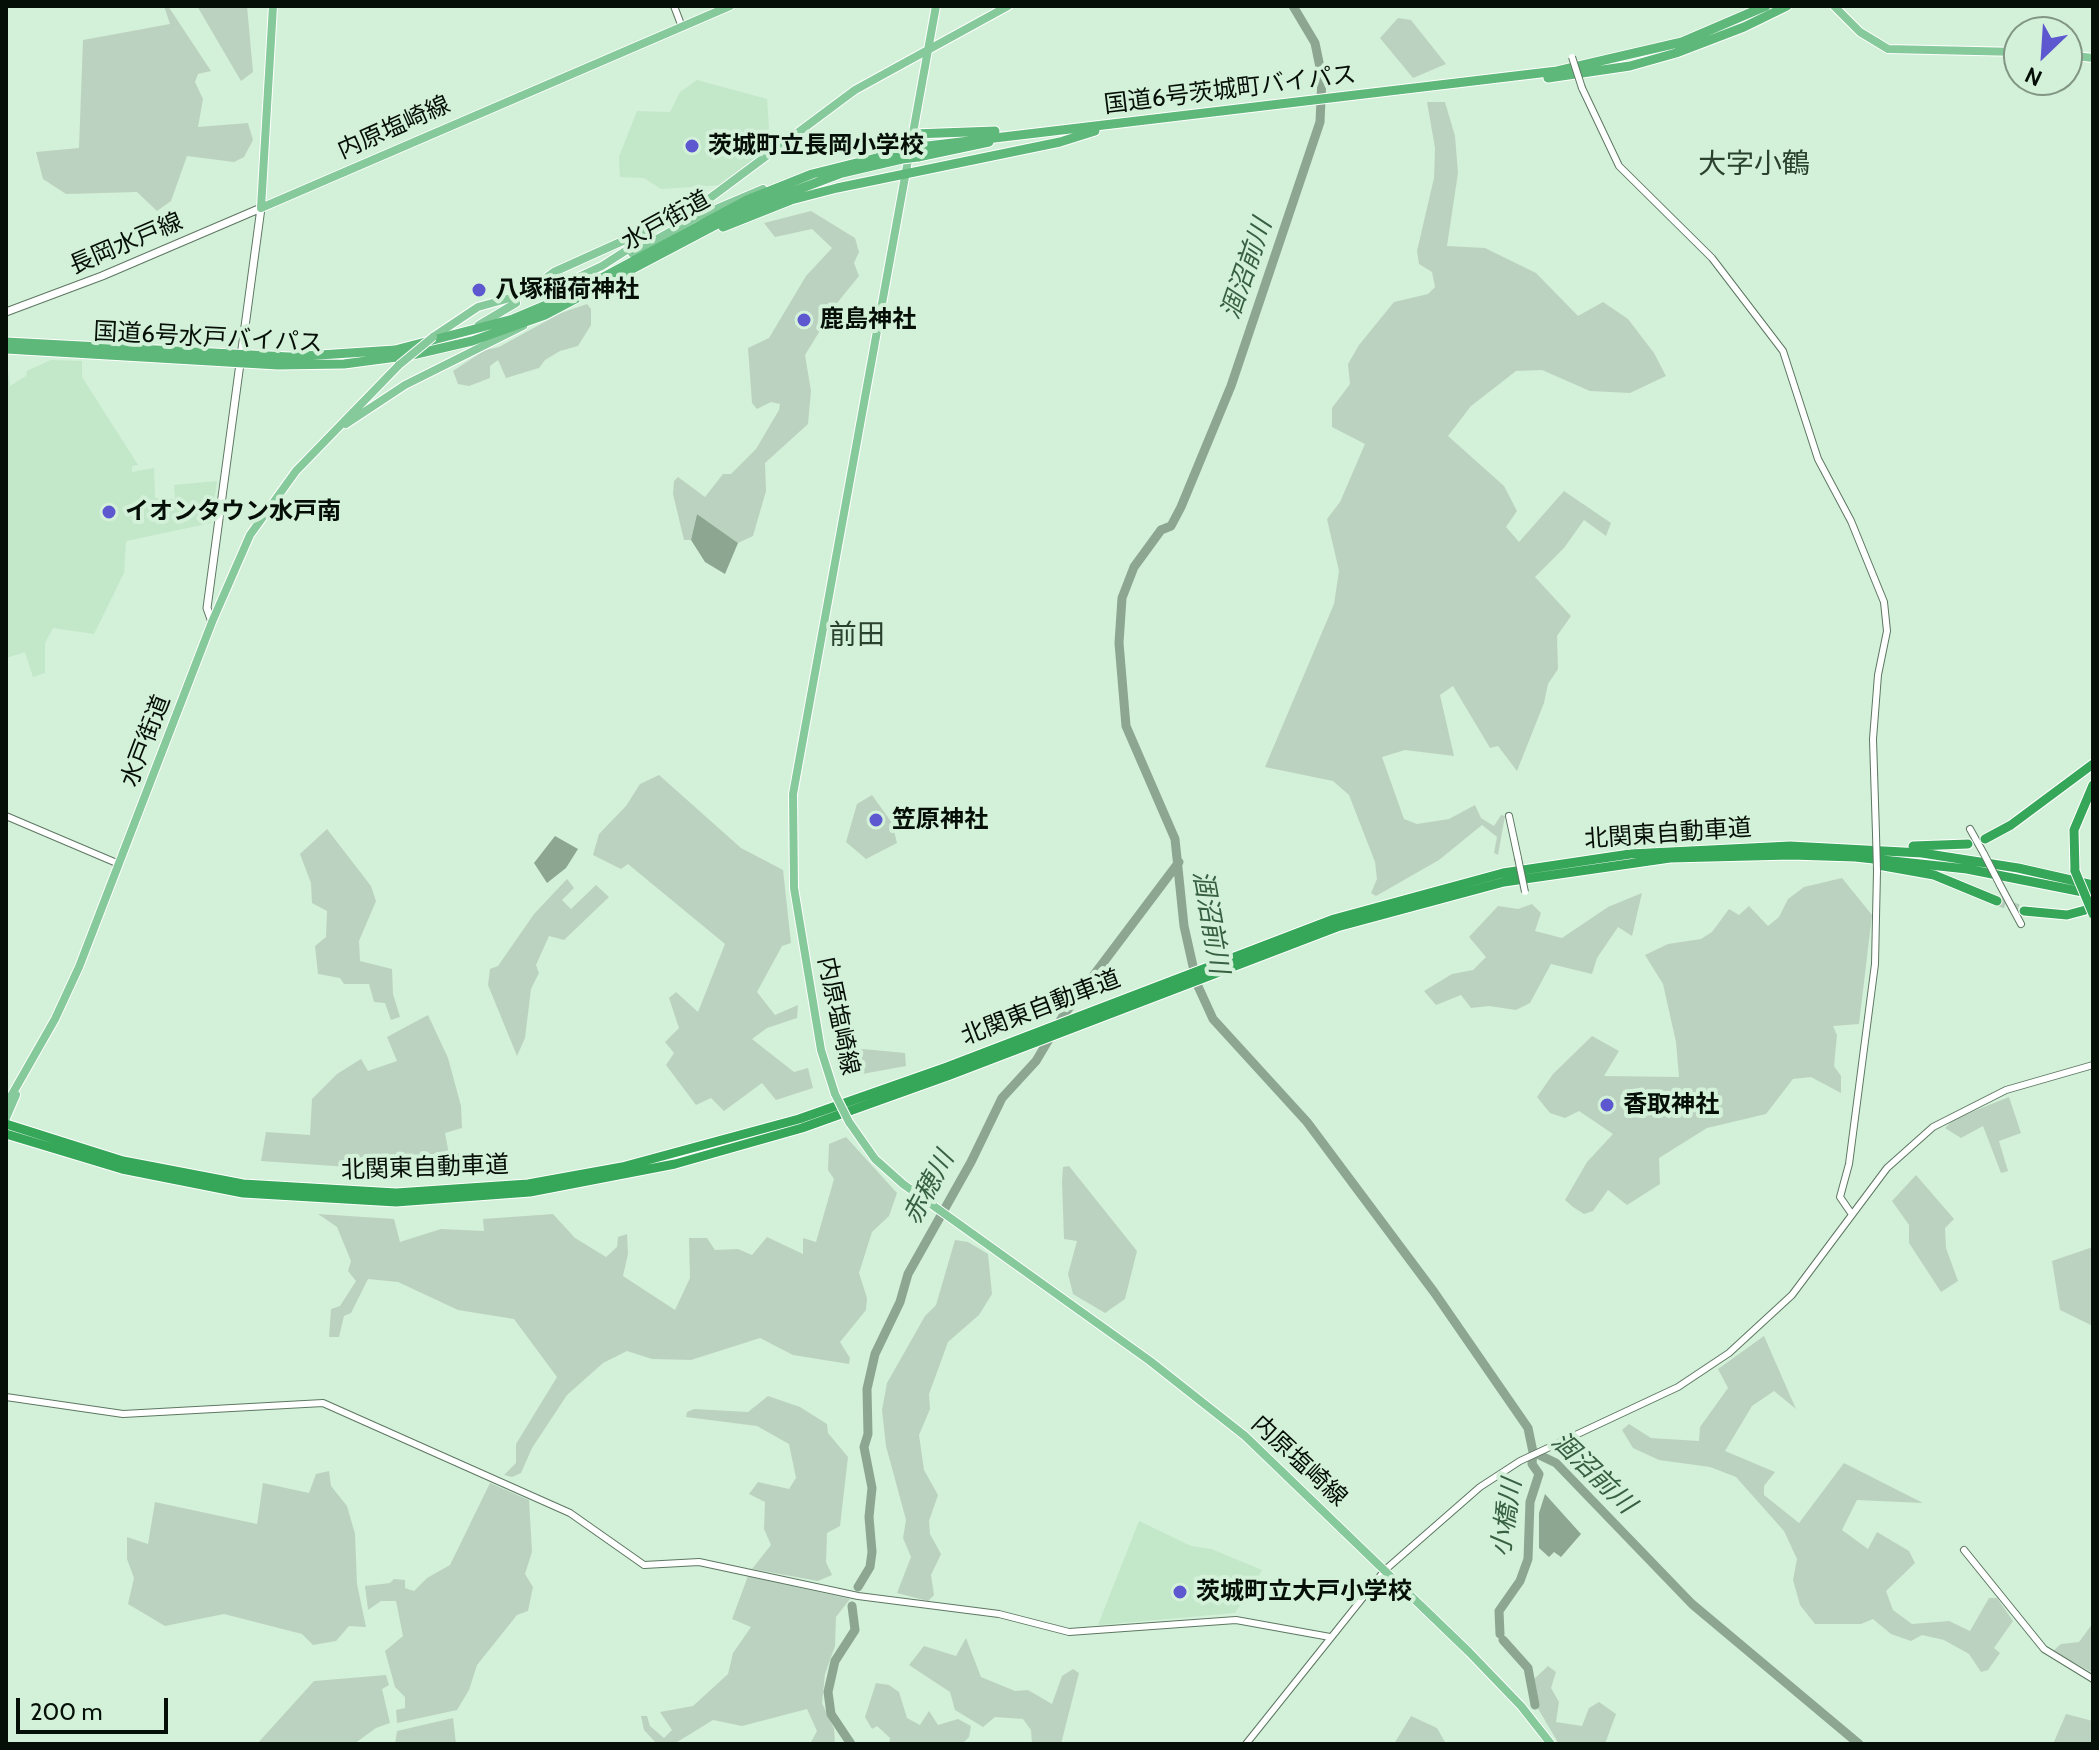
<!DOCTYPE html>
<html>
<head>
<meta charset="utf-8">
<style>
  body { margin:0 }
  #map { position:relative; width:2099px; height:1750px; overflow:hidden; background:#d3f0d8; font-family:Cabin,sans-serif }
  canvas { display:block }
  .frame { position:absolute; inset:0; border:8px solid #060f07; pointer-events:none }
  .north { position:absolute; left:2003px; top:16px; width:80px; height:80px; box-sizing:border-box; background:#d3f0d8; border:2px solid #819684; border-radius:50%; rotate:205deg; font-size:22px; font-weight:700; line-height:32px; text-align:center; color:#060f07 }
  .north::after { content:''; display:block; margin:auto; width:28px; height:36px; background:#5d58d0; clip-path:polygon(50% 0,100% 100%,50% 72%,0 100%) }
  .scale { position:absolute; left:16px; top:1698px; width:152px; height:36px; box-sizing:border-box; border:4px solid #060f07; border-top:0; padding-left:10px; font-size:24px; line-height:28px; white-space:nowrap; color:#060f07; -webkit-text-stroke:6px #d3f0d8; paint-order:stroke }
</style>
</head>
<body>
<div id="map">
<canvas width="2099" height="1750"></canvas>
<div class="frame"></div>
<div class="north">N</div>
<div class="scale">200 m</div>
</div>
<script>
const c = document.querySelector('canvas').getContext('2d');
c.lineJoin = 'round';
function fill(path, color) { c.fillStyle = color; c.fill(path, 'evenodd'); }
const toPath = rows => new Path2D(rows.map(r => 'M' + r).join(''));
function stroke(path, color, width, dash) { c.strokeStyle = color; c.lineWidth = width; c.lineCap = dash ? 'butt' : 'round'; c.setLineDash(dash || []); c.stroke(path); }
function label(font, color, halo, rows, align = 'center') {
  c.font = font + ' Cabin,"Noto Sans JP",sans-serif'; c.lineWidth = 8; c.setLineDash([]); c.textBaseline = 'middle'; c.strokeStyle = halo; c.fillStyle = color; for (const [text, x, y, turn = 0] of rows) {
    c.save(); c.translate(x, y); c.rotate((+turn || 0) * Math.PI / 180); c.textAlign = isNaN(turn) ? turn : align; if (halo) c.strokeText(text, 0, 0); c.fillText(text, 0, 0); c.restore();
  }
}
fill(toPath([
  [697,80,767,99,769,128,753,162,722,185,661,189,644,178,620,177,619,157,637,111,670,112,680,92],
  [6,358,10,386,26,376,27,371,51,360,82,361,82,377,138,465,132,466,132,472,154,468,155,498,175,499,174,485,217,481,211,523,126,541,124,573,94,634,53,628,45,643,45,673,33,677,25,652,6,658],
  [1139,1521,1191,1546,1211,1549,1262,1570,1235,1613,1098,1625]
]), '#c3e7c9');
fill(toPath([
  [164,6,168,6,211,71,198,74,195,82,203,99,198,127,248,123,253,140,244,157,234,162,187,156,171,201,157,211,137,192,66,194,43,179,36,152,79,148,83,40,170,24],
  [197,6,247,6,253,72,241,81],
  [1398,18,1411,20,1446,64,1413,78,1380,38],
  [1427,102,1445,102,1455,136,1458,173,1447,246,1485,248,1536,273,1578,316,1603,302,1628,319,1654,353,1666,376,1630,393,1590,391,1542,370,1516,371,1471,406,1448,436,1504,486,1517,511,1506,527,1519,542,1564,491,1611,523,1606,536,1584,520,1564,548,1535,577,1571,616,1557,636,1558,669,1548,684,1544,703,1517,771,1498,746,1490,748,1453,686,1440,695,1454,756,1405,750,1382,757,1404,819,1417,824,1449,819,1475,805,1481,818,1494,826,1501,815,1505,816,1498,855,1494,853,1497,837,1482,825,1439,860,1376,896,1371,893,1377,879,1375,862,1349,795,1333,781,1265,767,1334,604,1339,571,1327,519,1340,502,1365,444,1332,427,1332,408,1350,384,1348,364,1359,345,1394,302,1428,294,1435,287,1432,272,1419,264,1417,251,1434,178,1435,148],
  [811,211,855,238,859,252,854,263,859,276,837,303,805,355,811,391,808,424,765,463,766,491,753,536,738,543,697,514,691,540,684,540,673,494,674,481,678,477,705,497,723,474,731,474,756,449,779,410,780,404,771,402,757,409,752,403,748,348,769,338,806,276,832,248,812,229,775,237,764,223],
  [587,304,591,309,591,325,578,346,560,351,545,360,539,368,506,378,498,360,490,366,490,378,469,386,458,384,453,371,485,350,499,347,561,313],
  [659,775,741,848,783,870,791,943,782,946,757,992,775,1015,798,1005,797,1018,767,1028,752,1039,794,1072,808,1068,813,1088,776,1100,762,1083,724,1111,711,1098,696,1105,666,1065,674,1053,665,1042,679,1028,669,998,676,992,698,1012,725,944,628,864,621,869,593,855,599,834,626,806,640,784],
  [872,795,892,823,897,843,866,859,846,842,857,804],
  [327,829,371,886,376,901,359,941,360,961,392,969,393,994,400,1017,391,1020,385,1003,374,1002,369,984,344,984,340,978,318,974,315,946,326,937,327,911,312,903,311,883,300,854],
  [1842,878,1872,915,1859,1024,1833,1026,1837,1035,1834,1066,1841,1076,1841,1093,1811,1077,1793,1079,1766,1114,1707,1128,1659,1158,1660,1184,1627,1205,1608,1190,1593,1211,1584,1214,1573,1207,1565,1200,1587,1162,1613,1134,1579,1111,1565,1118,1550,1113,1537,1097,1553,1074,1592,1036,1619,1051,1604,1076,1679,1077,1676,1042,1663,984,1645,955,1668,944,1701,939,1712,932,1729,909,1739,915,1749,906,1768,926,1779,917,1788,899,1804,887],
  [567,879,574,888,562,900,571,909,596,885,609,897,564,940,549,936,536,965,539,973,531,989,525,1038,517,1056,488,985,490,969,498,966,534,914],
  [1642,893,1632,936,1618,927,1597,958,1592,974,1551,964,1530,1003,1516,1010,1489,1006,1471,1008,1461,995,1436,1005,1424,991,1452,974,1473,970,1486,957,1469,937,1498,906,1518,909,1532,904,1541,913,1535,931,1562,938,1608,907],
  [428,1015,448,1058,461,1106,462,1128,445,1133,449,1154,468,1153,468,1162,378,1169,261,1161,266,1132,310,1135,312,1099,337,1074,361,1059,368,1071,397,1061,387,1037],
  [863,1049,905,1053,906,1066,840,1078,836,1063,840,1055],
  [2009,1097,2021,1133,1999,1141,2008,1171,2001,1173,1983,1126,1961,1138,1945,1128,1954,1119],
  [846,1137,897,1193,889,1216,872,1232,859,1273,867,1298,866,1310,840,1342,850,1358,849,1364,793,1355,760,1338,691,1360,652,1359,627,1351,603,1363,567,1395,532,1448,521,1473,512,1477,504,1475,516,1463,516,1444,557,1377,514,1319,458,1310,398,1282,368,1279,351,1313,344,1316,339,1337,329,1337,331,1309,340,1306,356,1281,348,1271,351,1261,337,1227,318,1214,394,1219,400,1242,441,1229,484,1231,483,1219,553,1214,575,1238,606,1257,617,1247,618,1237,627,1234,628,1254,623,1276,675,1310,690,1278,689,1238,707,1238,715,1250,738,1249,752,1255,767,1237,803,1254,803,1238,816,1242,834,1179,828,1170,829,1144],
  [1069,1166,1137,1251,1125,1299,1105,1313,1073,1294,1068,1274,1077,1241,1064,1239,1062,1182,1063,1167],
  [1916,1175,1954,1219,1945,1228,1946,1248,1958,1281,1941,1292,1909,1243,1909,1225,1892,1201],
  [955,1240,968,1242,988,1254,992,1294,979,1315,948,1342,929,1394,930,1409,919,1435,924,1470,938,1495,929,1521,930,1534,941,1554,931,1575,934,1595,928,1601,897,1593,911,1557,903,1538,906,1520,886,1446,882,1410,887,1383,925,1316,936,1305],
  [2093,1247,2093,1326,2060,1310,2052,1261],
  [1764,1336,1796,1409,1774,1391,1752,1406,1725,1451,1775,1472,1764,1486,1764,1495,1799,1523,1844,1463,1923,1503,1857,1500,1842,1530,1868,1549,1877,1532,1909,1551,1915,1563,1886,1591,1893,1610,1912,1624,1949,1621,1970,1631,1989,1598,1997,1598,2013,1621,1994,1648,2000,1653,1988,1670,1981,1672,1969,1654,1944,1640,1922,1635,1911,1641,1891,1634,1873,1619,1861,1624,1815,1624,1800,1605,1793,1580,1797,1559,1784,1531,1736,1477,1710,1467,1659,1460,1633,1448,1622,1430,1629,1424,1651,1438,1699,1441,1700,1427,1728,1388,1718,1369],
  [768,1396,800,1407,827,1424,828,1433,848,1457,840,1526,827,1533,826,1562,832,1575,818,1581,752,1569,771,1545,764,1529,765,1502,749,1494,758,1482,789,1489,796,1478,789,1444,757,1426,686,1417,687,1412,694,1409,748,1412],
  [329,1471,331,1486,347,1506,355,1534,357,1584,366,1627,349,1626,336,1641,313,1645,302,1634,224,1614,165,1626,128,1604,134,1578,127,1559,127,1537,148,1544,155,1502,257,1524,263,1483,309,1493,316,1474],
  [490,1483,529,1500,532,1552,525,1574,533,1587,528,1611,517,1615,477,1665,469,1690,457,1710,397,1723,396,1710,405,1708,405,1697,395,1687,385,1651,403,1636,396,1601,381,1601,368,1610,365,1586,390,1583,394,1579,405,1580,405,1588,414,1591,427,1578,450,1565],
  [748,1576,850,1599,836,1617,835,1646,825,1674,822,1703,834,1729,835,1744,810,1744,817,1731,807,1709,742,1726,713,1720,674,1744,657,1744,644,1730,641,1716,647,1716,650,1726,664,1738,672,1730,660,1712,693,1706,728,1674,733,1653,751,1627,732,1619],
  [2093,1623,2093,1673,2053,1651,2061,1644,2079,1642],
  [966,1638,981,1677,1015,1691,1028,1690,1052,1704,1062,1676,1073,1669,1079,1673,1061,1744,1032,1744,1031,1730,1023,1719,995,1717,983,1727,955,1710,950,1692,909,1665,924,1646,956,1656],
  [1548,1666,1556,1672,1551,1688,1559,1702,1556,1722,1582,1726,1589,1708,1599,1702,1616,1714,1605,1744,1559,1744,1537,1707,1533,1680],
  [386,1675,389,1685,382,1689,390,1723,376,1728,354,1744,257,1744,314,1681],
  [876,1683,889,1685,899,1692,907,1718,920,1725,929,1711,938,1725,958,1719,971,1726,969,1737,962,1744,889,1744,890,1738,877,1726,872,1729,865,1717],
  [2066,1714,2093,1721,2093,1744,2053,1744],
  [1411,1716,1437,1728,1446,1744,1394,1744],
  [453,1718,456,1744,395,1744,397,1731]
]), '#bcd2c0');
fill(toPath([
  [697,514,738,543,725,574,705,562,691,540],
  [555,836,578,849,566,868,547,883,534,863],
  [1545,1494,1581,1534,1561,1557,1554,1552,1549,1557,1539,1548,1539,1513]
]), '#8da692');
stroke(toPath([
  [1293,6,1315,43,1322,77,1320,122,1231,386,1181,507,1171,526,1161,530,1134,567,1122,598,1119,643,1126,726,1175,839,1184,926,1197,984,1213,1019,1307,1122,1434,1292,1528,1428,1533,1452,1556,1463,1692,1604,1859,1744],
  [858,1587,870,1567,872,1552,869,1517,872,1488,864,1447,868,1434,867,1389,875,1354,900,1302,908,1274,971,1162,1002,1098,1036,1061,1063,1016,1179,862],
  [1500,1634,1499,1611,1520,1581,1528,1559,1530,1502,1539,1474,1532,1464,1533,1452],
  [1503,1640,1528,1668,1535,1705],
  [851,1744,831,1714,828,1692,835,1661,855,1630,852,1606]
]), '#8da692', 9);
stroke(toPath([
  [1997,901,2024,911]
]), '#b4ceb9', 9, [9, 4.5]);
const tertiary = toPath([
  [674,6,682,27],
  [1582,88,1619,166,1712,258,1783,351,1818,459,1851,521,1884,602,1887,631,1878,675,1873,739,1876,834],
  [6,816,119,864],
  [1509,816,1518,858],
  [1970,829,1984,854],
  [2000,885,2021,924],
  [1851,1213,1840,1197,1849,1164,1875,964,1877,871],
  [6,1397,123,1414,323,1403,570,1513,644,1565,699,1562,858,1596,999,1614,1069,1632,1236,1620,1330,1637],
  [1964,1550,2044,1649,2093,1679],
  [1246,1744,1385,1570,1480,1487,1520,1461,1678,1387,1729,1353,1792,1295,1887,1168,1933,1127,2006,1090,2093,1065]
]);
const secondary = toPath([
  [6,312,102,276,261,208,207,608,212,622]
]);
const primary = toPath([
  [273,6,261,208,730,6],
  [1834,6,1860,32,1888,49,2019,52],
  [2067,55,2093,58],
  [632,253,695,218,763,189],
  [534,287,554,272,698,207,855,90,1008,6],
  [479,325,516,303],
  [433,337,478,307,570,281,602,266,644,239],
  [346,424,405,385,523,326],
  [835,1094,821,1050,794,888,793,794,936,6],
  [6,1105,55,1019,79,967,212,622,250,535,296,471,399,365],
  [6,1118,16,1095],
  [849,1122,875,1159,903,1184,1150,1361,1245,1436,1469,1652,1521,1706,1551,1744]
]);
const trunk = toPath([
  [1548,78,1630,66,1676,53,1744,27,1787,6],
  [914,134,995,131],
  [919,147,1557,71,1682,42,1766,6],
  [918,157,989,142],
  [723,227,791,200,837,188,1060,142,1095,131],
  [6,342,289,357,395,350,513,319,570,295,747,200,812,174,904,151],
  [6,349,278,365,344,364,412,355,472,341,545,315,746,209,842,173,902,159]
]);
const motorway = toPath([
  [1985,839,2011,825,2093,764],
  [1913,846,1968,844],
  [1878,865,1934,875,1997,901],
  [2075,871,2074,830,2093,785],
  [2024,911,2067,915,2093,908],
  [6,1124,123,1161,243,1184,396,1193,528,1184,622,1167,799,1119,947,1067,1334,919,1503,873,1630,854,1790,846,1922,853,2018,868,2093,885],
  [6,1134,122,1169,243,1193,396,1202,530,1192,675,1164,802,1128,950,1075,1337,927,1504,882,1670,858,1791,855,1855,857,1967,869,2093,894]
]);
stroke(tertiary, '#5d7762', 8);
stroke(secondary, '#5d7762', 9);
stroke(primary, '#fff', 10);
stroke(trunk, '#fff', 11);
stroke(motorway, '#fff', 11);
stroke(tertiary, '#fff', 6);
stroke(secondary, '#fff', 7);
stroke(primary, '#86ca9b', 8);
stroke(trunk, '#5eb87a', 9);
stroke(motorway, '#36a659', 9);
const tertiaryBridge = toPath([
  [1572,57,1582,88],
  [1876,834,1877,871],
  [1984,854,2000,885],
  [1518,858,1525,892]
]);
const primaryBridge = toPath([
  [399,365,433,337],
  [835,1094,849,1122]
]);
const trunkBridge = toPath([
  [904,151,919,147],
  [902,159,918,157]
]);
const motorwayBridge = toPath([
  [2075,871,2093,914]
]);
stroke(tertiaryBridge, '#5d7762', 8, []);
stroke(primaryBridge, '#fff', 10, []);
stroke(trunkBridge, '#fff', 11, []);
stroke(motorwayBridge, '#fff', 11, []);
stroke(tertiaryBridge, '#fff', 6);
stroke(primaryBridge, '#86ca9b', 8);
stroke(trunkBridge, '#5eb87a', 9);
stroke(motorwayBridge, '#36a659', 9);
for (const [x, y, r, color] of [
  [692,146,8,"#5d58d0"],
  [479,290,8,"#5d58d0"],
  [804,320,8,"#5d58d0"],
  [109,512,8,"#5d58d0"],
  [876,820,8,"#5d58d0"],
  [1607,1105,8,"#5d58d0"],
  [1180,1592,8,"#5d58d0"]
]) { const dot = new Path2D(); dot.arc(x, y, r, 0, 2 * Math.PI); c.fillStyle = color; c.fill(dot); stroke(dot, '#d3f0d8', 3); }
label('24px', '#060f07', '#d3f0d8', [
  ["国道6号茨城町バイパス",1230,90,-7],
  ["内原塩崎線",394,128,-24],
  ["水戸街道",666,221,-29],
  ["長岡水戸線",126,244,-23],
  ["国道6号水戸バイパス",208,338,3],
  ["水戸街道",146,741,-69],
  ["北関東自動車道",1668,834,-4],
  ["北関東自動車道",1041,1008,-21],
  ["内原塩崎線",838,1016,78],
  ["北関東自動車道",425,1168,-2],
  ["内原塩崎線",1299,1461,43]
]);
label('bold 24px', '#060f07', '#d3f0d8', [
  ["茨城町立長岡小学校",708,146],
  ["八塚稲荷神社",495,290],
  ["鹿島神社",820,320],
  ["イオンタウン水戸南",125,512],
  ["笠原神社",892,820],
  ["香取神社",1623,1105],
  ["茨城町立大戸小学校",1196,1592]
], 'left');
label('italic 26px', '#366040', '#d3f0d8', [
  ["涸沼前川",1247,269,-71],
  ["涸沼前川",1210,922,80],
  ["赤穂川",929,1188,-62],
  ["涸沼前川",1593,1473,44],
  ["小橋川",1507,1518,-81]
]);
label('28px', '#29412e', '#d3f0d8', [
  ["大字小鶴",1754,165],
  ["前田",857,636]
]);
</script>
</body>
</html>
